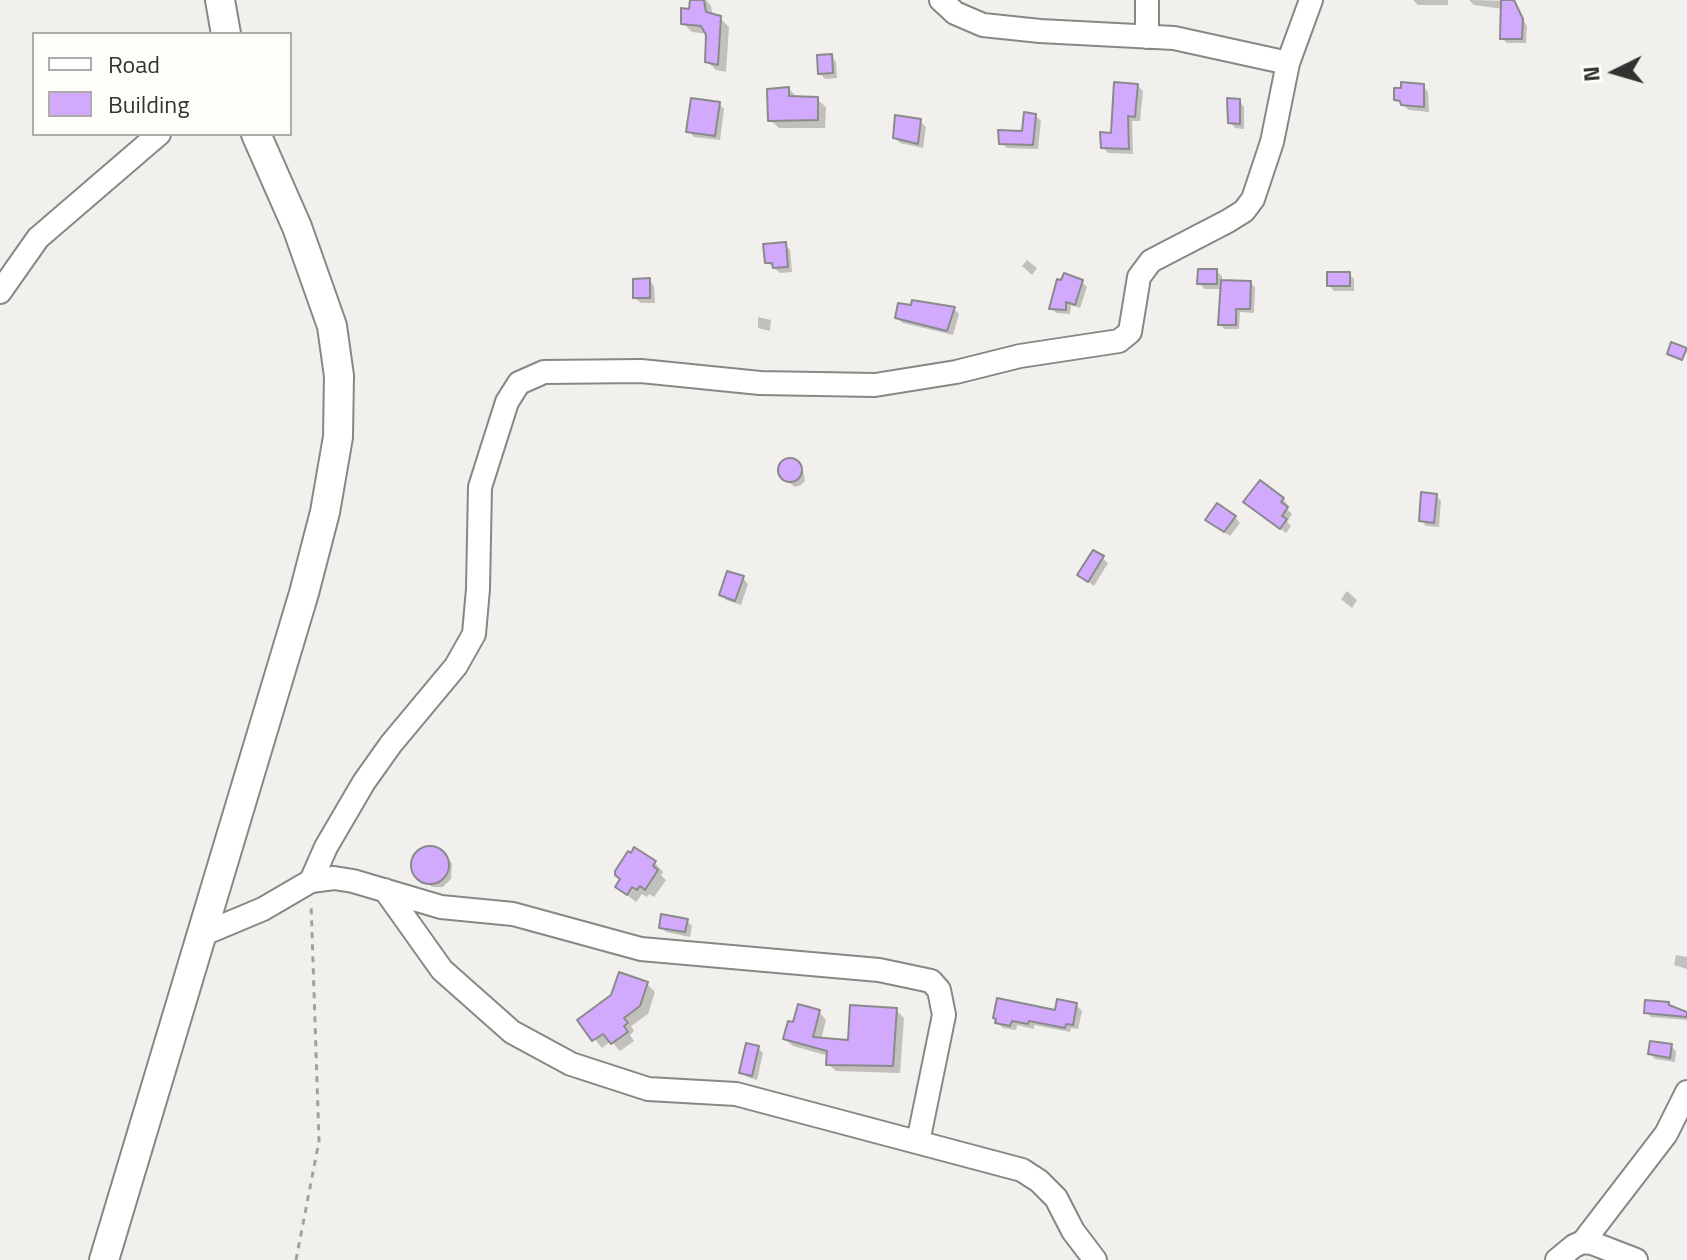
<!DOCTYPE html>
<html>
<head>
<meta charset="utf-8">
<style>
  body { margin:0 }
  #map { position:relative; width:1687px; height:1260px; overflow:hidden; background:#f2f0ec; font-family:"Titillium Web",sans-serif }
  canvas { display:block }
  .legend { position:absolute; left:32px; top:32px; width:260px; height:104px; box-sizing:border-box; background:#fffdfa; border:2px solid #adacaa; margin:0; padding:10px 14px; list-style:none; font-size:24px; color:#333231 }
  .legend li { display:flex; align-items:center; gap:16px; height:40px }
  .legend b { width:40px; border:2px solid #adacaa }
  .north { position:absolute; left:1575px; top:32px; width:80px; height:80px; -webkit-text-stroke:6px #fffdfa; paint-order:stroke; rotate:265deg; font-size:22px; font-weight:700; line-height:32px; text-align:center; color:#333231 }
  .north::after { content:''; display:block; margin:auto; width:28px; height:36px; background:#333231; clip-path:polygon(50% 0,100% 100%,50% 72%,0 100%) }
</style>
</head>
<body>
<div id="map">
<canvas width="1687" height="1260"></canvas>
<ul class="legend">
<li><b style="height:10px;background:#fff"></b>Road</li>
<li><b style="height:22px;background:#d2aafd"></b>Building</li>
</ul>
<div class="north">N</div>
</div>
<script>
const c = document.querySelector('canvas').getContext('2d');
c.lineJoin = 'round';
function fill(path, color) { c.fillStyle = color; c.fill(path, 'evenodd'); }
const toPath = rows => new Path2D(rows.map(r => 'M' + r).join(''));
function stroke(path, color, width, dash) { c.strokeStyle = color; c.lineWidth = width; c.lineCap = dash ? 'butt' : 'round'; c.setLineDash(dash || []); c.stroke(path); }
fill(toPath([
  [692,0,706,0,711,6,713,16,720,18,729,27,726,72,716,70,707,61,709,34,692,32,683,23,690,11],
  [1413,0,1448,0,1448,5,1418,5],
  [1469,0,1512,1,1527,26,1526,43,1507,43,1502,38,1503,9,1474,5],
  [831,56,836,62,837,78,825,79,820,73],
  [1138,86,1143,91,1140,121,1132,121,1133,154,1108,153,1103,147,1112,135],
  [1423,86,1428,92,1429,112,1409,110,1396,99],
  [789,89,798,98,817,99,826,107,825,128,779,128,770,120],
  [1239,101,1244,107,1244,129,1235,128,1230,122],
  [719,104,724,109,720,140,694,137,689,131],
  [1035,115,1041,121,1038,149,1007,148,1001,143,1024,134],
  [920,121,926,127,923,148,900,143,895,137],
  [785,244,790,250,792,272,780,273,767,262],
  [1027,260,1037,268,1032,275,1022,266],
  [1216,271,1222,276,1222,282,1250,283,1255,287,1254,313,1240,312,1239,329,1224,329,1220,324,1222,289,1205,289,1199,283],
  [1349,274,1354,279,1354,291,1334,291,1329,285],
  [649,280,654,286,655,303,641,303,635,298],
  [1082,282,1087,287,1080,308,1071,305,1070,314,1056,313,1052,308],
  [913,308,954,309,959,314,953,335,903,323,897,318],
  [758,317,771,320,770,331,758,328],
  [791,461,803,470,805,481,801,485,795,487,781,476,780,470,785,462],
  [1436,496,1441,501,1439,527,1426,526,1421,520],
  [1283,499,1288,505,1286,508,1292,514,1287,522,1291,526,1286,533,1251,507],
  [1235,517,1240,523,1230,536,1213,525],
  [1102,558,1108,563,1094,586,1080,575],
  [743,578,748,584,741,605,726,600,721,594],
  [1347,591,1357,600,1352,608,1341,599],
  [426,848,437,849,452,863,451,879,443,887,432,887,414,870,417,854],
  [635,850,655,863,663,872,661,875,666,880,654,897,649,894,647,897,642,894,636,902,617,887],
  [687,921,692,926,690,937,666,932,661,927],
  [1676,955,1687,957,1687,969,1674,965],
  [620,975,647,984,655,992,648,1014,631,1026,634,1031,630,1035,634,1041,620,1051,611,1041,602,1048,580,1021,613,997],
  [1668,1004,1687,1014,1687,1020,1651,1017,1646,1012],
  [1076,1005,1082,1011,1078,1029,1071,1028,1070,1032,1034,1025,1034,1029,1017,1025,1016,1030,1003,1028,997,1022,1056,1012],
  [896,1010,904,1018,900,1073,836,1071,828,1064,829,1056,793,1046,785,1039,794,1025,819,1012,826,1020,821,1040,850,1042],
  [1671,1046,1676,1051,1675,1062,1655,1059,1650,1054],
  [758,1048,763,1053,757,1080,747,1077,742,1072]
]), '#0003');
const building = toPath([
  [690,0,704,0,706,12,721,16,718,65,705,62,706,35,701,26,681,24,681,8,689,9,690,0],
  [1501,0,1514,0,1523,19,1522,39,1500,39,1501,0],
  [832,54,833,73,818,74,817,55,832,54],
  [1114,82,1138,84,1135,117,1128,116,1129,149,1101,148,1100,132,1111,133,1114,82],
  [1401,82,1424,84,1424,107,1401,105,1400,101,1394,100,1394,88,1401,88,1401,82],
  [789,87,789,96,818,97,818,120,768,121,767,89,789,87],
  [691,98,720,102,715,136,686,132,691,98],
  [1227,98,1240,99,1240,124,1228,123,1227,98],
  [1024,112,1036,114,1033,145,999,144,998,130,1022,131,1024,112],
  [895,115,921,119,918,144,893,138,895,115],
  [786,242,788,267,773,268,772,263,765,263,763,244,786,242],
  [1198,269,1217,269,1217,284,1197,284,1198,269],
  [1327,272,1350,272,1350,286,1327,286,1327,272],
  [1064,273,1083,280,1075,305,1066,302,1066,310,1049,309,1057,279,1061,280,1064,273],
  [650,278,650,298,633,298,633,279,650,278],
  [1221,280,1251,281,1250,309,1236,309,1236,325,1218,325,1221,280],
  [912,300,955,307,947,331,895,318,898,303,911,305,912,300],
  [1671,342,1687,348,1682,360,1667,354,1671,342],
  '778 470a12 12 0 1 1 24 0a12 12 0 1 1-24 0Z',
  [1260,480,1284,498,1281,502,1288,507,1282,516,1287,519,1280,529,1243,502,1260,480],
  [1421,492,1437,494,1434,523,1419,521,1421,492],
  [1217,503,1236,516,1224,532,1205,520,1217,503],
  [1093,550,1104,556,1088,582,1077,575,1093,550],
  [727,571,744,576,735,601,719,595,727,571],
  '411 865a19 19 0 1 1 38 0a19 19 0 1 1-38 0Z',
  [634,847,656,861,653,866,658,870,645,890,640,886,637,890,632,887,627,895,615,887,620,879,615,875,615,871,628,851,631,853,634,847],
  [661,914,688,919,685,932,659,928,661,914],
  [619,972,648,982,640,1006,624,1018,628,1023,624,1026,628,1032,611,1044,603,1034,592,1041,577,1020,611,995,619,972],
  [997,998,1055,1010,1057,999,1077,1003,1073,1025,1066,1024,1065,1028,1029,1021,1028,1024,1012,1021,1010,1026,995,1023,996,1019,993,1018,997,998],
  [1645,1000,1669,1002,1669,1005,1687,1012,1687,1017,1644,1013,1645,1000],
  [798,1004,820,1010,813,1037,848,1040,850,1005,897,1008,893,1066,826,1065,827,1051,783,1039,788,1021,793,1022,798,1004],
  [1650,1041,1672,1044,1670,1058,1648,1054,1650,1041],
  [746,1043,759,1046,752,1076,739,1073,746,1043]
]);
fill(building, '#d2aafd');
stroke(building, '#8a898c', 2);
const minor = toPath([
  [941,0,955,13,983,25,1040,31,1174,38,1288,63],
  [1147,37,1147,0],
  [0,292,38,238,159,134],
  [311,881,326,847,364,782,391,744,456,666,474,634,478,589,480,487,507,402,519,383,544,372,641,371,760,383,875,385,956,372,1020,356,1119,341,1130,332,1139,277,1151,261,1228,221,1244,211,1253,199,1272,142,1288,63,1311,0],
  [385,890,442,970,512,1032,571,1064,648,1089,736,1094,1022,1170,1039,1181,1056,1198,1073,1231,1095,1260],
  [201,935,263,909,311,881,334,878,353,881,441,907,513,914,641,949,879,970,931,981,939,990,944,1015,918,1142],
  [1583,1242,1666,1134,1687,1092],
  [1557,1260,1574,1246,1583,1242,1592,1243,1636,1260]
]);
const major = toPath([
  [220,0,226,34],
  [104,1260,304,593,325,512,338,437,339,376,332,326,297,227,256,134]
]);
stroke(minor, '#898784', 26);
stroke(major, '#898784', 32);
stroke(toPath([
  [296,1260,319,1141,311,902]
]), '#a2a19e', 3, [6, 6]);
stroke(minor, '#fff', 22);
stroke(major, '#fff', 28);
</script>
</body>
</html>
